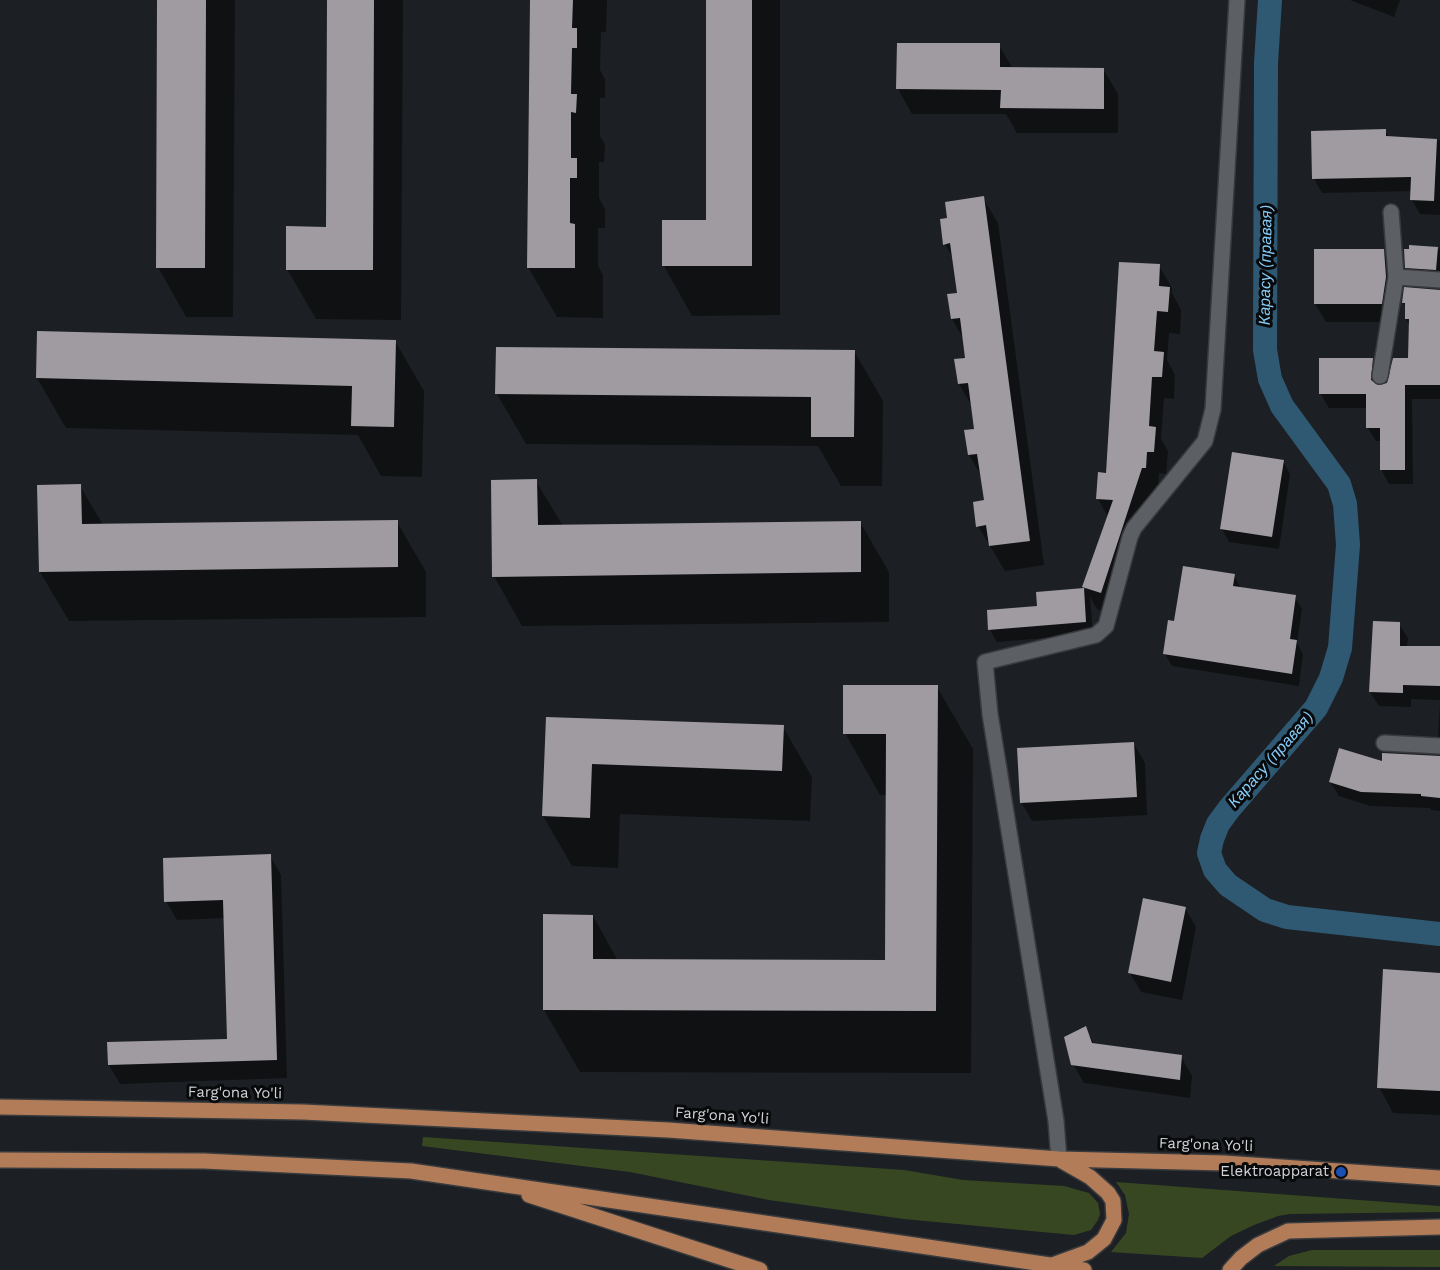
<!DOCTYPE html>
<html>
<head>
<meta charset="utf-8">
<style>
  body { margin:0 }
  canvas { display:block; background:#1c1f23 }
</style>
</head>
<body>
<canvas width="1440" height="1270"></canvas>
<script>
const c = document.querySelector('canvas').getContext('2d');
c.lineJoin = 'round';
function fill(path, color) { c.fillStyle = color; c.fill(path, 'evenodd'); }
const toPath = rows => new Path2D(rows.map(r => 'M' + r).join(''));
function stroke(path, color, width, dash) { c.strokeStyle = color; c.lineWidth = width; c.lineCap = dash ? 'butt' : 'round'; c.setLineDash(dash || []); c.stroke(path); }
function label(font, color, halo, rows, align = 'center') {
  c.font = font + ' "Work Sans",sans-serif'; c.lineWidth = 6; c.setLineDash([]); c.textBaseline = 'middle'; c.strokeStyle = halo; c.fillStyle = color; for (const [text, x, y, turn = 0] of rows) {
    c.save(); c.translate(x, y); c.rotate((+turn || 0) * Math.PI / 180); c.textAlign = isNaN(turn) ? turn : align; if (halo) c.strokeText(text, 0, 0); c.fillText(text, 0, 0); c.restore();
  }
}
fill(toPath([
  [423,1137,904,1170,963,1180,1064,1186,1089,1193,1098,1203,1100,1214,1098,1220,1091,1230,1074,1235,904,1219,769,1200,630,1172,422,1146],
  [1116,1182,1440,1206,1440,1212,1290,1214,1278,1216,1254,1225,1231,1236,1202,1258,1111,1252,1126,1233,1129,1214,1125,1195],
  [1312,1250,1440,1250,1440,1267,1274,1266,1289,1256]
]), '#374722');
fill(toPath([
  [159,0,235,0,233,317,186,317,158,267],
  [329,0,403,0,401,320,316,319,287,269,327,228],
  [531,0,607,0,606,32,601,32,600,70,605,79,605,98,600,98,600,136,605,145,604,162,599,162,599,198,605,209,605,228,598,228,598,266,603,275,603,318,557,317,528,267],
  [708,0,780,0,780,315,692,316,664,266,708,221],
  [1350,0,1400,0,1394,17],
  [999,45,1013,69,1103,69,1118,94,1118,133,1017,133,1006,114,912,114,898,89],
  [1385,131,1390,138,1440,140,1440,215,1420,214,1412,200,1412,191,1322,193,1314,179,1312,133],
  [983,198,998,223,1044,565,1005,571,978,526,985,502,982,477,969,455,976,430,973,408,959,384,956,361,967,359,964,340,952,319,958,294,954,260,945,244,949,220],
  [1411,246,1440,249,1440,284,1415,282,1407,267],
  [1383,250,1394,269,1392,322,1326,322,1315,304],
  [1159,266,1172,288,1172,293,1181,310,1180,334,1169,333,1167,360,1175,375,1174,399,1164,398,1161,439,1168,451,1166,474,1159,473,1158,490,1154,490,1113,615,1097,609,1090,597,1093,634,997,642,990,630,1038,607,1037,594,1086,590,1084,586,1108,517,1098,499,1108,475],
  [1405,289,1440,291,1440,399,1412,399,1413,484,1389,484,1381,469,1381,441,1376,441,1367,427,1367,408,1329,408,1320,393,1372,360,1380,374,1379,387,1388,384,1410,359,1410,326,1406,319,1407,309,1403,303],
  [395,341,424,391,422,477,381,476,358,435,66,428,37,378],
  [854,351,883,401,882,486,841,486,818,446,526,444,497,394],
  [1283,461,1290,474,1279,549,1229,542,1222,529],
  [536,481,563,526,860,522,889,572,889,622,522,626,494,576],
  [80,486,103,525,397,522,426,572,426,617,69,621,40,572],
  [1234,575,1241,589,1295,597,1302,609,1297,643,1303,654,1299,686,1172,666,1165,654,1176,622],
  [1399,624,1408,638,1407,647,1440,648,1440,633,1440,700,1411,699,1411,707,1379,706,1370,692],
  [937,687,973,749,971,1073,580,1072,544,1010,593,916,618,961,886,961,887,795,880,795,845,733],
  [1440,704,1440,739,1438,736],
  [547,719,783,727,812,777,810,821,620,814,618,868,572,866,543,816],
  [1134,744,1145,763,1147,815,1032,821,1021,802],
  [1440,757,1440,811,1431,810,1430,808,1370,806,1339,796,1330,782,1383,763],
  [270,856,281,875,287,1078,120,1084,109,1065,228,1040,225,918,177,920,166,901],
  [1185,908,1196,927,1182,1000,1141,992,1130,973],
  [1440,974,1440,1115,1393,1113,1379,1087],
  [1085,1028,1095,1045,1181,1057,1192,1076,1190,1098,1084,1083,1073,1064]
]), '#0007');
stroke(toPath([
  [1270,0,1266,63,1265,350,1270,379,1282,406,1339,484,1345,504,1348,545,1340,648,1331,678,1316,708,1229,809,1218,824,1212,839,1209,853,1215,870,1228,885,1265,910,1287,917,1440,934]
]), '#2f5972', 24);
fill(toPath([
  [157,0,206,0,205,268,156,268],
  [327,0,374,0,373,270,286,270,286,226,326,227],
  [530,0,573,0,572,28,577,28,577,48,572,48,571,94,577,94,576,113,571,112,571,158,577,158,577,178,570,178,570,223,575,224,575,268,527,268],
  [706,0,752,0,752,266,662,266,662,220,706,220],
  [897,43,1000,43,1000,67,1104,68,1104,109,1000,108,1001,90,896,89],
  [1386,129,1386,136,1437,139,1434,201,1410,200,1411,177,1312,179,1311,131],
  [984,196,1030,541,989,546,986,525,976,527,973,502,984,500,977,454,968,455,964,430,974,429,968,383,958,384,954,359,965,358,960,318,951,319,947,294,957,293,950,243,943,245,940,219,947,218,945,202],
  [1409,245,1438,247,1436,270,1405,268,1404,249,1409,249],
  [1314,249,1384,249,1386,277,1382,304,1314,304],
  [1119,262,1160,264,1159,286,1170,287,1168,312,1157,311,1154,351,1164,352,1162,377,1152,377,1149,426,1156,427,1154,452,1147,452,1146,468,1142,468,1101,593,1082,587,1113,500,1096,499,1098,472,1106,473],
  [1404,287,1440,290,1440,385,1405,385,1405,470,1380,470,1380,428,1366,428,1366,394,1319,394,1319,358,1373,358,1371,380,1378,385,1387,383,1393,358,1408,358,1409,319,1405,319,1405,303,1402,303],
  [37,331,396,340,394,427,351,426,352,386,36,378],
  [496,347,855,350,854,437,811,437,811,397,495,394],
  [1232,452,1284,460,1272,537,1220,529],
  [537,479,538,525,861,521,861,572,492,577,491,480],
  [81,484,82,524,398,520,398,567,39,572,37,485],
  [1183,566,1235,574,1233,586,1296,595,1290,639,1297,640,1292,674,1163,654,1168,620,1174,621],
  [1084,588,1086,622,988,630,987,610,1037,606,1036,592],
  [1373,621,1400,622,1400,646,1440,646,1440,686,1403,685,1403,693,1369,692],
  [843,685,938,685,936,1011,543,1010,543,914,593,915,593,959,885,960,886,734,843,734],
  [546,717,784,725,782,771,592,764,590,818,542,816],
  [1134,742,1137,797,1020,803,1017,748],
  [1339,748,1382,761,1382,753,1440,756,1440,798,1421,796,1421,794,1361,792,1329,782],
  [271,854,277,1060,108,1065,107,1042,227,1039,223,900,164,902,163,858],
  [1143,898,1186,907,1171,982,1128,973],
  [1383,969,1440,973,1440,1091,1377,1088],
  [1086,1026,1092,1043,1182,1055,1180,1080,1071,1065,1064,1037]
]), '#9f9ba1');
const minor = toPath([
  [1396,277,1440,280],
  [1380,376,1396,277,1391,212],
  [1384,743,1440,746],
  [1059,1159,1056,1121,990,714,985,662,1096,635,1106,626,1130,537,1134,528,1205,441,1213,409,1237,0]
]);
const major = toPath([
  [0,1107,303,1112,668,1130,1059,1159,1224,1163,1440,1178],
  [0,1160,204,1161,411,1171,1084,1270],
  [529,1195,760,1270],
  [1055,1264,1088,1252,1104,1239,1114,1220,1113,1201,1108,1193,1090,1177,1062,1161],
  [1230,1270,1241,1258,1258,1245,1288,1231,1440,1227]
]);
stroke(minor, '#383a3d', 18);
stroke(major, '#383a3d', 18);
stroke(minor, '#5c5f64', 15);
stroke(major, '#b17c57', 15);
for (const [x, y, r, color] of [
  [1341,1172,6,"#1a4fb4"]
]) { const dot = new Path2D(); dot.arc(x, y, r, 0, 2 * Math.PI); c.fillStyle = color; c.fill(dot); stroke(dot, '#08090b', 2); }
label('15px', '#d2d4d7', '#08090b', [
  ["Farg'ona Yo'li",235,1093,1],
  ["Farg'ona Yo'li",722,1116,4],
  ["Farg'ona Yo'li",1206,1145,2]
]);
label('15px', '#d2d4d7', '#08090b', [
  ["Elektroapparat",1329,1172]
], 'right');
label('italic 16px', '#86caf6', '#08090b', [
  ["Карасу (правая)",1266,265,-89],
  ["Карасу (правая)",1271,760,-49]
]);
</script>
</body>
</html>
